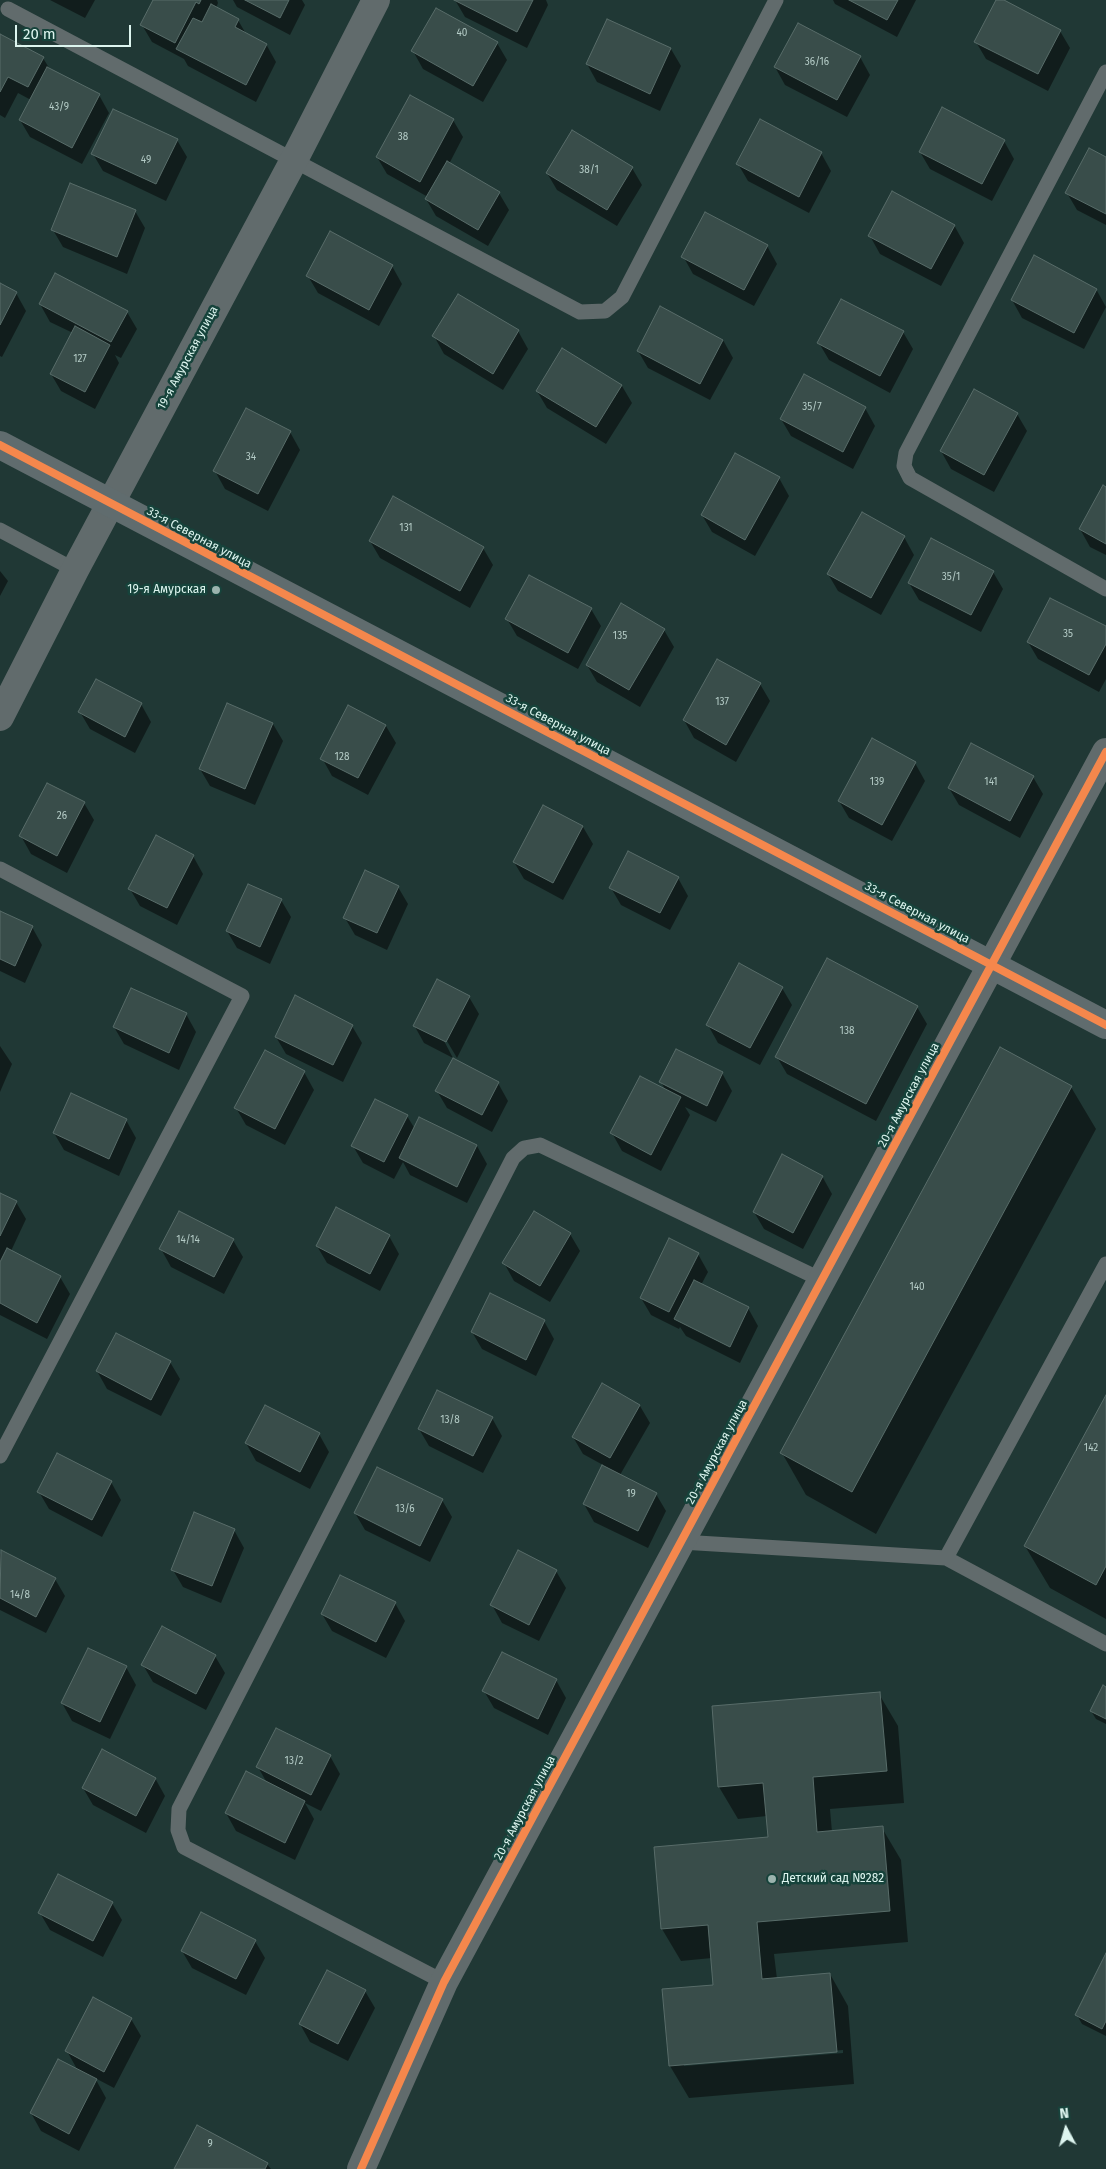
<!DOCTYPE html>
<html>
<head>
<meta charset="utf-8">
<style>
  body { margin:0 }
  #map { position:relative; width:1106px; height:2169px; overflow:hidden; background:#203835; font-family:"Fira Sans",sans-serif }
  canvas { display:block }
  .north { position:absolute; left:1041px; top:2104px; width:50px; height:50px; -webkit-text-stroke:4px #16433b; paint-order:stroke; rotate:354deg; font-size:14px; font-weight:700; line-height:20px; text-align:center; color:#ddf5ef }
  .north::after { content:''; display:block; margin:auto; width:18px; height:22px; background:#ddf5ef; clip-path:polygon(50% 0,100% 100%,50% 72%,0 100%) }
  .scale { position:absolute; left:15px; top:25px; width:116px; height:22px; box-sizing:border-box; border:2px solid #ddf5ef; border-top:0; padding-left:6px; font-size:15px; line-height:18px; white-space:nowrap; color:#ddf5ef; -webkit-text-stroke:4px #16433b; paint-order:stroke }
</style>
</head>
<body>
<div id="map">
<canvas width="1106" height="2169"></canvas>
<div class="north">N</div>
<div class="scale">20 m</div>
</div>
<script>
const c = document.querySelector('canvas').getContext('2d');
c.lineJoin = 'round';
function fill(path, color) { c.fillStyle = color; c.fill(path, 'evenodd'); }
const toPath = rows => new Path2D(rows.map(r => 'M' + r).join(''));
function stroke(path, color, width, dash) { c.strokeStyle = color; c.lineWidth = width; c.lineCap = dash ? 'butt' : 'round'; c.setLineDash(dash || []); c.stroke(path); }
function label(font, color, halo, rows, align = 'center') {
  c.font = font + ' "Fira Sans",sans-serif'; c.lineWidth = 5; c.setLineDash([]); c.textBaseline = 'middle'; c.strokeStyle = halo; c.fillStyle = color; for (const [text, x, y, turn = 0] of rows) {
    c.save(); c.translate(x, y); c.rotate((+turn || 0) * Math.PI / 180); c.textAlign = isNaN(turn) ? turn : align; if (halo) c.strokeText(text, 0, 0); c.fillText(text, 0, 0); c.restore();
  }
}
fill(toPath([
  [50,0,95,0,85,18],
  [155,0,217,0,218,3,216,8,238,20,246,34,266,44,276,62,256,102,188,66,184,59,152,42,142,25],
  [233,0,302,0,305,5,290,35,237,7],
  [455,0,546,0,548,5,527,48,465,17],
  [833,0,916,0,897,37,835,4],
  [998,0,1001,0,1060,31,1070,48,1048,91,986,59,976,42],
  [608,21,671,49,681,66,660,111,597,82,587,64],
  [0,35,43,58,51,71,99,95,109,113,82,164,30,137,20,120,31,100,18,93,5,118,0,115],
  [497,43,507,60,483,102,423,69,413,51],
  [860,57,870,75,847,117,785,85,775,67],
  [411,97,453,120,463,137,449,164,499,193,509,210,488,246,436,216,426,199,428,197,387,174,377,157],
  [177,140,187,157,166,201,103,171,93,154],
  [1004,141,1014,159,992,201,930,169,920,152],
  [821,153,831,171,809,213,748,181,738,164],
  [1106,159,1106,225,1077,210,1067,193],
  [632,168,642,185,617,226,557,190,547,173],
  [135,211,145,228,127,274,63,247,53,230],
  [954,225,964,243,941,286,880,254,870,236],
  [767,246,777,264,754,306,693,274,683,256],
  [392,266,402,284,379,326,318,293,308,276],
  [0,285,16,293,26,311,2,357,0,356],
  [1096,289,1106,307,1084,349,1022,318,1012,300],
  [459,295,518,331,528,349,503,390,444,354,434,336],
  [40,304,127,312,137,329,121,358,115,355,119,363,95,409,61,391,51,374,73,333,50,322],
  [903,332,913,349,890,393,829,360,819,343],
  [723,340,733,358,710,400,648,368,638,351],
  [804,376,865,408,875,426,853,469,791,436,781,419],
  [622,386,632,403,606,444,547,408,537,391],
  [1017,414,1027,431,994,492,951,469,941,451],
  [290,432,300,450,268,511,225,489,215,471],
  [779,478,789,496,755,556,712,532,702,515],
  [1106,488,1106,555,1090,547,1080,529],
  [862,513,904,537,914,555,881,615,838,591,828,574],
  [370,541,483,548,493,565,470,608,380,558],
  [0,571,8,581,0,596],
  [993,572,1003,589,981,632,919,600,909,583],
  [591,609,601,626,578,669,517,636,507,619],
  [1106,628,1106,679,1099,692,1038,659,1028,642],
  [664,630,674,647,640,707,597,682,587,665],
  [96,681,141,704,151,722,135,753,90,729,80,712],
  [760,684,770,701,736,762,694,738,684,720],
  [273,724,283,741,255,805,210,786,200,769],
  [386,726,396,743,368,795,332,776,322,758],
  [915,763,925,781,892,841,849,818,839,801],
  [1033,777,1043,794,1020,838,959,805,949,788],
  [84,803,94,820,67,873,31,854,21,836],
  [543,807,583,827,593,844,563,900,524,879,514,862],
  [157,837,193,856,203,874,177,925,140,906,130,889],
  [678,878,688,896,670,930,621,905,611,888],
  [398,887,408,904,387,950,355,935,345,918],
  [281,900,291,917,270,964,237,948,227,931],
  [0,912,32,927,42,945,25,983,0,971],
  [782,988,792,1005,760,1065,718,1043,708,1025],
  [469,997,479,1014,457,1058,444,1036,442,1037,453,1058,424,1043,414,1025],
  [917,1007,927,1024,876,1121,787,1074,777,1057],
  [186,1014,196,1032,179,1070,124,1044,114,1027],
  [352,1026,362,1043,343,1082,286,1054,276,1037],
  [0,1046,12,1064,0,1092],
  [677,1050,722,1073,732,1091,716,1122,685,1107,690,1115,661,1171,622,1151,612,1133,666,1091,661,1082],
  [455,1061,498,1083,508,1101,492,1132,447,1108,437,1091],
  [304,1072,314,1090,285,1145,246,1125,236,1108],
  [1071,1087,1096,1129,876,1534,806,1495,782,1453],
  [375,1100,407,1116,415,1129,420,1118,477,1146,487,1164,467,1203,410,1175,403,1162,394,1179,363,1163,353,1146],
  [126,1120,136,1138,119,1176,64,1150,54,1133],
  [822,1176,832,1194,803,1249,764,1229,754,1212],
  [0,1194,16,1202,26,1219,11,1251,60,1277,70,1294,47,1339,0,1315],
  [336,1209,389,1236,399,1254,380,1291,327,1263,317,1246],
  [570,1234,580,1251,550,1302,514,1281,504,1263],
  [233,1240,243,1257,224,1294,171,1267,161,1249],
  [698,1254,708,1272,701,1285,748,1308,758,1326,740,1363,686,1336,680,1327,679,1329,651,1315,641,1298],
  [544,1321,554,1339,536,1376,482,1349,472,1332],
  [170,1362,180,1379,161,1416,107,1389,97,1371],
  [603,1385,640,1406,650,1423,620,1475,656,1494,666,1511,648,1548,594,1522,584,1504,603,1465,583,1454,573,1437],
  [1106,1397,1106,1619,1050,1588,1025,1546],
  [492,1418,502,1436,483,1473,429,1446,419,1429],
  [319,1434,329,1452,310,1489,256,1461,246,1443],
  [111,1482,121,1500,102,1537,49,1509,39,1492],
  [442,1500,452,1517,430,1562,365,1530,355,1513],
  [234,1530,244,1548,221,1603,183,1587,173,1570],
  [2,1551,55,1579,65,1596,46,1633,0,1610,0,1555],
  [556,1571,566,1588,539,1641,502,1623,492,1605],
  [395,1603,405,1621,386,1658,332,1631,322,1614],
  [215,1656,225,1673,206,1710,153,1682,143,1665],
  [126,1667,136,1685,110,1739,72,1721,62,1703],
  [556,1680,566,1698,548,1735,494,1708,484,1691],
  [1106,1688,1106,1724,1096,1719,1091,1711],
  [879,1694,898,1726,904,1803,830,1809,832,1832,882,1828,901,1860,908,1942,774,1954,777,1979,830,1974,848,2006,854,2084,689,2098,670,2066,664,1990,714,1986,712,1958,681,1961,662,1929,655,1848,769,1838,767,1816,738,1819,719,1787],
  [843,2050,843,2053,684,2066,684,2064],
  [330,1756,340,1774,321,1811,305,1803,314,1819,295,1860,236,1831,226,1813,267,1783,258,1767],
  [155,1778,165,1796,146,1833,93,1805,83,1788],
  [112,1903,122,1920,103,1957,50,1930,40,1913],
  [255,1941,265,1958,246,1995,192,1968,182,1951],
  [1106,1956,1106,2036,1082,2024,1077,2015],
  [365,1991,375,2008,348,2061,310,2042,300,2024],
  [131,2019,141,2036,114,2088,95,2078,106,2098,79,2151,41,2131,31,2113,78,2071,67,2051],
  [267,2164,271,2169,176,2169]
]), '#0007');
const building = toPath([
  [153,0,201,0,199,4,196,2,175,43,140,25,153,0],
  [245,0,289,0,280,18,245,0],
  [454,0,533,0,517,32,454,0],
  [849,0,898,0,887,20,849,0],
  [996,0,1004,0,1061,30,1038,74,974,42,996,0],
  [211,4,239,19,235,27,267,44,246,85,176,49,193,18,202,22,211,4],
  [436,8,498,42,473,86,411,51,436,8],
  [607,19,671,48,650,94,586,64,607,19],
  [798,23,861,56,837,100,774,67,798,23],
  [0,34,44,57,28,87,8,77,0,92,0,34],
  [47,67,100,94,72,148,19,120,47,67],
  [410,95,454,119,420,182,376,157,410,95],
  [942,107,1005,140,982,184,919,152,942,107],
  [113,109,178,139,156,184,91,154,113,109],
  [760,119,822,152,799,197,736,164,760,119],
  [572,130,633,167,607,210,546,173,572,130],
  [1089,148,1106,157,1106,214,1065,193,1089,148],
  [447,161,500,192,478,230,425,199,447,161],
  [70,183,136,210,117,257,51,230,70,183],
  [892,191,955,225,931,269,868,236,892,191],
  [705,212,768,245,744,290,681,257,705,212],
  [330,231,393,265,369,310,306,276,330,231],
  [1034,255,1097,289,1074,333,1011,300,1034,255],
  [55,273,128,311,111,342,39,304,55,273],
  [0,283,17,292,0,325,0,283],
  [458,294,519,330,493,374,432,336,458,294],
  [841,299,904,331,880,376,817,343,841,299],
  [660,306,723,340,700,384,637,351,660,306],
  [75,326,110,345,85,392,50,374,75,326],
  [562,348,622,385,596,427,536,391,562,348],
  [804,374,866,407,843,452,780,419,804,374],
  [974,389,1018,413,984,475,940,451,974,389],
  [246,408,291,431,258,494,213,471,246,408],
  [735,453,780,477,745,540,701,515,735,453],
  [1103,485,1106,487,1106,544,1079,529,1103,485],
  [393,496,484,547,460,591,369,541,393,496],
  [862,512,905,536,871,598,827,574,862,512],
  [931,538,994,571,971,615,908,583,931,538],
  [529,575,592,608,568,653,505,619,529,575],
  [1050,598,1106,626,1106,644,1089,675,1027,642,1050,598],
  [621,603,665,629,629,690,586,665,621,603],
  [717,659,761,683,726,745,683,720,717,659],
  [96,679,142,703,125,737,78,712,96,679],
  [227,703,273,723,245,789,199,769,227,703],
  [348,705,386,725,358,778,320,759,348,705],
  [872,738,916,762,882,825,838,801,872,738],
  [971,743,1034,776,1010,821,948,788,971,743],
  [47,783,85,802,57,856,19,836,47,783],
  [543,805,583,826,553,883,513,862,543,805],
  [156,835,194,855,167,908,128,889,156,835],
  [628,851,679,877,660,913,609,888,628,851],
  [365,870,399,886,377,933,343,918,365,870],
  [248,884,282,899,260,947,226,931,248,884],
  [0,911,33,926,15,966,0,959,0,911],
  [827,958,918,1006,866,1104,775,1057,827,958],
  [739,963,783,987,750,1048,706,1025,739,963],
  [437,979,470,996,446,1042,413,1026,437,979],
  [131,988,187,1013,169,1053,113,1027,131,988],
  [295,995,353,1025,333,1065,275,1037,295,995],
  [1000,1047,1072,1086,852,1492,780,1453,1000,1047],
  [676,1049,723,1072,707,1106,659,1082,676,1049],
  [265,1050,305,1071,275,1129,234,1108,265,1050],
  [453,1058,499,1082,482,1115,435,1091,453,1058],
  [640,1076,681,1097,651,1155,610,1133,640,1076],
  [71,1093,127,1119,109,1159,53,1133,71,1093],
  [375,1099,408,1115,384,1162,351,1146,375,1099],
  [419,1117,477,1145,457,1187,399,1158,419,1117],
  [782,1154,823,1176,793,1233,753,1212,782,1154],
  [0,1193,17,1201,0,1236,0,1193],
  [336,1207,390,1235,370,1274,316,1246,336,1207],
  [179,1211,234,1239,214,1277,159,1249,179,1211],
  [534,1211,571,1233,540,1286,502,1263,534,1211],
  [669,1238,699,1253,669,1312,640,1298,669,1238],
  [7,1248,61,1276,37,1323,0,1303,0,1262,7,1248],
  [694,1280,749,1307,730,1347,674,1319,694,1280],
  [490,1293,545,1320,526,1360,471,1332,490,1293],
  [116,1333,171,1361,151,1400,96,1371,116,1333],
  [602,1383,640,1405,610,1458,572,1437,602,1383],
  [437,1390,493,1417,473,1456,418,1429,437,1390],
  [1106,1395,1106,1566,1096,1585,1024,1546,1106,1395],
  [265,1405,320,1433,300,1472,245,1443,265,1405],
  [57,1453,112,1481,92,1520,37,1492,57,1453],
  [602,1465,657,1493,638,1531,583,1504,602,1465],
  [377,1467,443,1499,420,1546,354,1513,377,1467],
  [194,1512,235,1529,212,1586,171,1570,194,1512],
  [1,1550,56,1578,36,1617,0,1598,1,1550],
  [518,1550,557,1570,529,1625,490,1605,518,1550],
  [340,1575,396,1602,376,1642,321,1614,340,1575],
  [162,1626,216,1655,196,1694,141,1665,162,1626],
  [88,1648,127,1666,100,1722,61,1703,88,1648],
  [502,1652,557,1679,538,1719,482,1691,502,1652],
  [1103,1685,1106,1687,1106,1719,1090,1711,1103,1685],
  [880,1692,887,1771,813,1777,817,1832,883,1826,890,1911,757,1922,762,1979,830,1973,837,2052,669,2066,662,1989,713,1985,708,1925,661,1929,654,1847,768,1837,763,1783,718,1787,712,1706,880,1692],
  [276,1728,331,1755,311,1795,256,1767,276,1728],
  [102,1749,156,1778,136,1816,82,1788,102,1749],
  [246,1771,305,1801,285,1843,225,1813,246,1771],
  [58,1874,113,1902,93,1941,38,1913,58,1874],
  [201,1912,256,1940,236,1979,181,1951,201,1912],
  [1106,1953,1106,2021,1102,2029,1075,2015,1106,1953],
  [327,1970,366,1990,338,2044,299,2024,327,1970],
  [93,1997,132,2018,104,2072,65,2051,93,1997],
  [58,2059,97,2079,69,2134,30,2113,58,2059],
  [197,2125,268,2163,265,2169,174,2169,197,2125]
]);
fill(building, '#394d4a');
stroke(building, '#586c69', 1);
stroke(toPath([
  [8,9,580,312,605,311,622,297,776,0],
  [1106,72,906,453,904,466,910,478,1106,589],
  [0,530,75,570],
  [0,869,242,996,0,1456],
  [681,1542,946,1558,1106,1644],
  [946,1558,1106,1264],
  [444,1982,184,1847,178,1830,179,1809,513,1158,524,1148,540,1145,822,1280]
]), '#616b6c', 15);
stroke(toPath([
  [0,717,75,570,294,160,376,0],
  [361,2169,444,1982,1106,752]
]), '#616b6c', 28);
stroke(toPath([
  [0,445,1106,1025]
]), '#606c6e', 28);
stroke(toPath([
  [0,445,1106,1025],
  [361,2169,444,1982,1106,752]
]), '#f5874c', 8);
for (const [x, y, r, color] of [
  [216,590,5,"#9bb3ae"],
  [772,1879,5,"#9bb3ae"]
]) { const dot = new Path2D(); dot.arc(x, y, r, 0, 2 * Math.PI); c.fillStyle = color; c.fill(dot); stroke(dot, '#16433b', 2); }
label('10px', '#b4cbc6', null, [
  ["40",462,33],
  ["36/16",817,62],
  ["43/9",59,107],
  ["38",403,137],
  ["49",146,160],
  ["38/1",589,170],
  ["127",80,359],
  ["35/7",812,407],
  ["34",251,457],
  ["131",406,528],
  ["35/1",951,577],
  ["35",1068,634],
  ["135",620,636],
  ["137",722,702],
  ["128",342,757],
  ["139",877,782],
  ["141",991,782],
  ["26",62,816],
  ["138",847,1031],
  ["14/14",188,1240],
  ["140",917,1287],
  ["13/8",450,1420],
  ["142",1091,1448],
  ["19",631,1494],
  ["13/6",405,1509],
  ["14/8",20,1595],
  ["13/2",294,1761],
  ["9",210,2144]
]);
label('12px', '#ddf5ef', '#16433b', [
  ["19-я Амурская улица",188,358,-62],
  ["33-я Северная улица",199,538,28],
  ["33-я Северная улица",558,725,28],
  ["33-я Северная улица",917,913,28],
  ["20-я Амурская улица",909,1095,-62],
  ["20-я Амурская улица",717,1452,-62],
  ["20-я Амурская улица",525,1808,-62]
]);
label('12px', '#ddf5ef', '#16433b', [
  ["19-я Амурская",206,590],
  ["Детский сад №282",782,1879,"left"]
], 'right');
</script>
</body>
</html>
